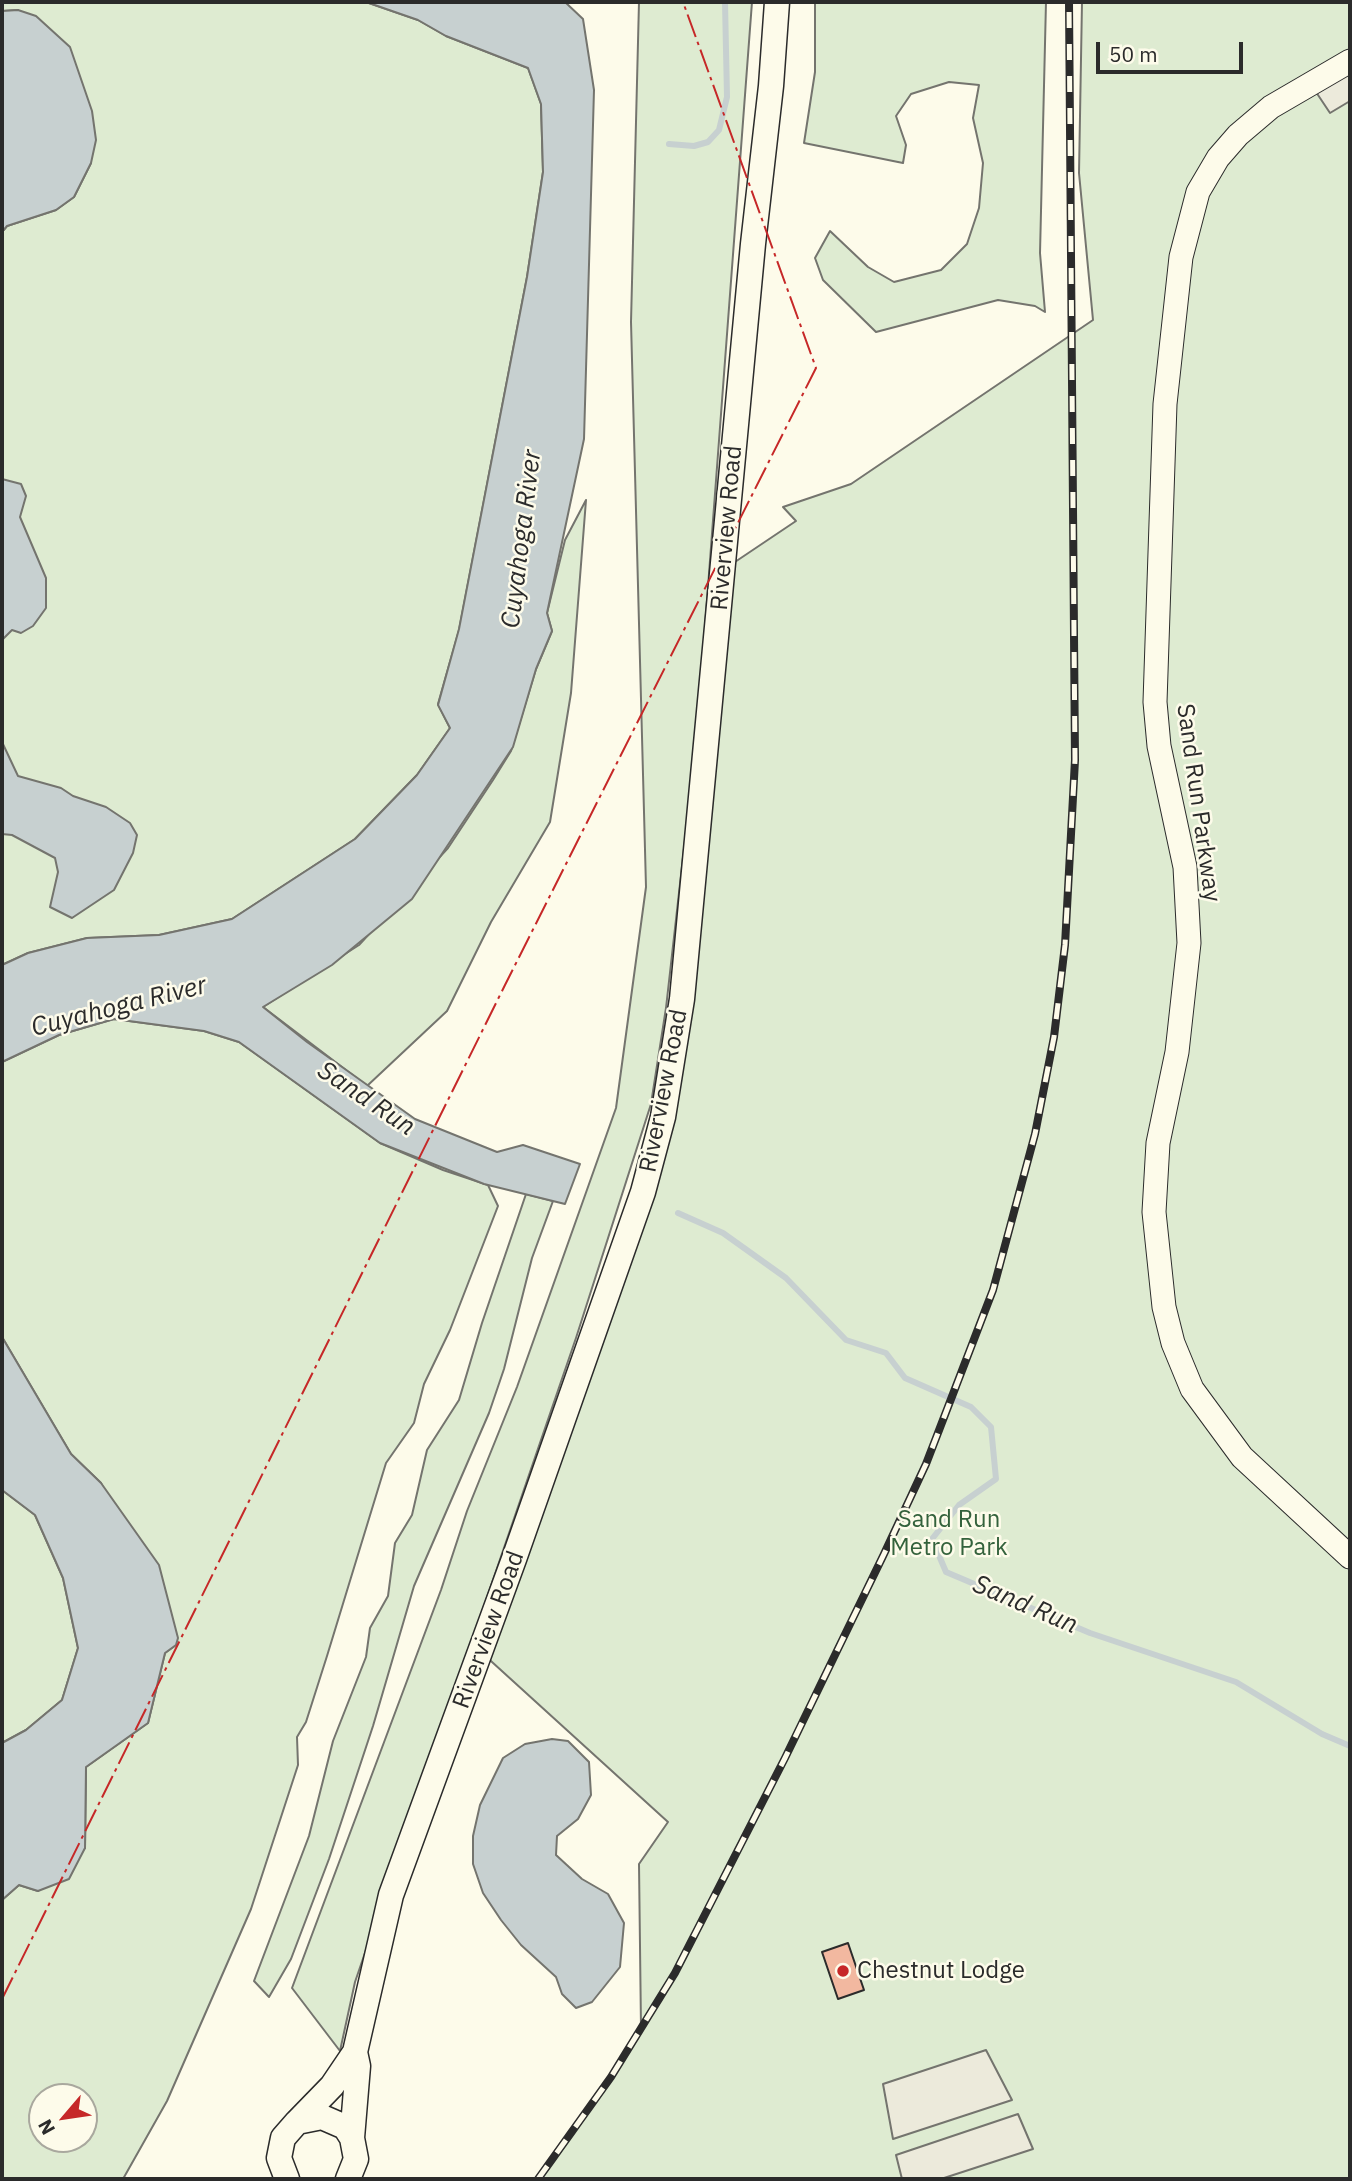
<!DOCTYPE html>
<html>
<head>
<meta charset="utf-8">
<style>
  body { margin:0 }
  #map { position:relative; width:1352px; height:2181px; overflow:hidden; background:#fdfbea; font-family:"IBM Plex Sans",sans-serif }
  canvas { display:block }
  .frame { position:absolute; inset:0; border:4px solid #2b2b2b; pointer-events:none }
  .north { position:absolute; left:28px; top:2083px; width:70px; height:70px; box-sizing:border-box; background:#fdfbea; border:2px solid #a9a89e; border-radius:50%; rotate:241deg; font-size:19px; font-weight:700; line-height:28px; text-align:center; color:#2b2b2b }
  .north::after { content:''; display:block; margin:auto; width:24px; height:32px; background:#c62828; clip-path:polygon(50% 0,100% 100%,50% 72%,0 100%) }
  .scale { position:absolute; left:1096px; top:42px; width:147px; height:32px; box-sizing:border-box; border:4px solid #2b2b2b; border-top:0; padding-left:9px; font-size:21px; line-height:24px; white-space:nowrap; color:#2b2b2b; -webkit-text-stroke:5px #fdfbea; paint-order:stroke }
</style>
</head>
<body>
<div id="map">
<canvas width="1352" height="2181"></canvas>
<div class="frame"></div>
<div class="north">N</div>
<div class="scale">50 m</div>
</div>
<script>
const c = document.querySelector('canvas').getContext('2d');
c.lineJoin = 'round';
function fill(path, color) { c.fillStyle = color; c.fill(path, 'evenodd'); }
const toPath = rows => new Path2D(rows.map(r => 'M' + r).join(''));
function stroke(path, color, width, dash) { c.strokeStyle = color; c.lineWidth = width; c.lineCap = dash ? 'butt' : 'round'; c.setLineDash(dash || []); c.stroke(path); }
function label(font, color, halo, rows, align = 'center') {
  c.font = font + ' "IBM Plex Sans",sans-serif'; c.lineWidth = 5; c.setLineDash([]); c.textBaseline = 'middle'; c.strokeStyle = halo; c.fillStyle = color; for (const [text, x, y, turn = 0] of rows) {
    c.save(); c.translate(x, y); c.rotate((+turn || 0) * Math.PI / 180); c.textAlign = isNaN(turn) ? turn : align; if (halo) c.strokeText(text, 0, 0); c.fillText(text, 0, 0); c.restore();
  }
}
const green = toPath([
  [2,2,366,2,418,20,446,36,528,68,541,104,543,172,527,277,459,630,438,704,450,728,417,775,355,839,232,919,159,935,87,938,28,953,2,965,2,232,7,226,56,210,74,197,91,163,18,10,2,11,2,2],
  [639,2,752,2,697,733,666,1008,651,1104,576,1338,355,1982,340,2051,292,1988,441,1590,467,1511,517,1387,616,1108,646,887,631,322,639,2],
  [815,2,1046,2,1040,253,1045,312,1035,306,998,300,876,332,823,280,815,258,830,231,868,267,894,282,941,270,967,244,979,208,983,163,973,118,979,85,949,82,911,94,896,116,906,145,903,163,804,143,815,72,815,2],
  [1082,2,1350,2,1350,2179,538,2179,611,2077,641,2028,639,1864,668,1822,481,1652,661,1123,723,570,796,521,783,507,851,484,1093,320,1079,173,1082,2],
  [586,500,571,693,550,822,491,922,447,1011,367,1086,263,1007,359,945,448,848,493,780,511,751,536,669,552,631,547,613,565,540,586,500],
  [114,1019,204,1031,239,1042,380,1143,443,1170,488,1185,498,1206,450,1330,424,1384,414,1423,386,1463,327,1656,306,1722,297,1737,298,1765,251,1909,167,2101,123,2179,2,2179,2,1900,19,1885,38,1891,85,1848,86,1767,148,1723,165,1653,176,1645,101,1483,71,1454,2,1337,2,1062,59,1035,114,1019],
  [42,2097,84,2097,84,2139,42,2139,42,2097],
  [526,1194,553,1201,532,1258,504,1369,489,1413,414,1586,373,1726,329,1859,291,1959,269,1997,254,1981,309,1836,333,1741,366,1657,370,1628,388,1596,395,1543,412,1515,427,1450,459,1400,482,1323,526,1194],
  [2,1490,35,1515,63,1578,78,1648,62,1700,26,1730,2,1743,2,1490]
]);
fill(green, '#deebd1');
stroke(green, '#74746e', 2);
const parking = toPath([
  [1350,72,1350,101,1330,113,1316,92,1350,72],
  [986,2050,1012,2100,893,2139,883,2084,986,2050],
  [1018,2114,1033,2149,941,2179,902,2179,896,2155,1018,2114]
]);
fill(parking, '#eceadb');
stroke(parking, '#74746e', 2);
const water = toPath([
  [366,2,565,2,583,19,594,90,584,439,547,613,552,631,536,669,513,747,412,899,332,965,263,1007,307,1042,415,1119,497,1152,523,1145,580,1164,565,1204,484,1184,380,1143,239,1042,204,1031,114,1019,59,1035,2,1062,2,965,28,953,87,938,159,935,232,919,355,839,417,775,450,728,438,705,459,629,527,277,543,172,541,104,528,68,446,36,418,20,366,2],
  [18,10,36,16,70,47,92,111,96,140,91,163,74,197,56,210,7,226,2,232,2,11,18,10],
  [2,479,21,484,26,496,20,517,46,578,46,608,33,626,21,633,12,630,2,640,2,479],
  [2,742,18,776,61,788,73,796,106,807,130,823,137,835,133,853,114,890,72,918,50,907,58,872,55,858,12,835,2,834,2,742],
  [2,1337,71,1454,101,1483,159,1565,178,1638,176,1645,165,1653,148,1723,86,1767,85,1848,69,1879,38,1891,19,1885,2,1900,2,1743,26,1730,62,1700,78,1648,63,1578,35,1515,2,1490,2,1337],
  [552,1739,568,1741,589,1762,591,1795,578,1819,557,1836,556,1855,582,1879,608,1894,624,1923,620,1967,592,2002,576,2008,562,1994,556,1977,521,1945,501,1920,483,1893,473,1864,473,1836,480,1805,503,1758,525,1744,552,1739]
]);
fill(water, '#c7d0d0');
stroke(water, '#74746e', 2);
stroke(toPath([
  [669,144,694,146,708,142,719,130,727,97,725,2],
  [678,1213,723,1233,786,1278,846,1340,886,1353,905,1378,971,1407,991,1427,996,1479,959,1505,932,1539,946,1572,1090,1633,1236,1682,1322,1734,1350,1746]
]), '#c7d0d0', 6);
const building = toPath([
  [848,1943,864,1990,838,1999,822,1952,848,1943]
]);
fill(building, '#f2b8a0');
stroke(building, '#2b2b2b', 2);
const tertiary = toPath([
  [1350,61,1271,107,1238,135,1218,158,1198,192,1181,257,1165,404,1155,702,1159,746,1185,867,1189,943,1177,1052,1158,1143,1154,1212,1164,1307,1173,1343,1192,1389,1242,1457,1350,1557]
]);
const secondary = toPath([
  [297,2122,332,2086,355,2052,391,1895,514,1559,643,1192,663,1117,682,999,753,244,771,86,777,2],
  [352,2138,358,2066,355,2052],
  [287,2179,279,2158,283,2138,297,2122,322,2117,345,2127,352,2138,356,2159,348,2179]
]);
stroke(tertiary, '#2b2b2b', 25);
stroke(secondary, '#2b2b2b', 27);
stroke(tertiary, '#fdfbea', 23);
stroke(secondary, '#fdfbea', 24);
const rail = toPath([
  [538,2179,611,2077,675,1973,785,1758,884,1554,926,1464,993,1290,1035,1134,1054,1037,1065,945,1075,760,1069,2]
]);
stroke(rail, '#2b2b2b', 8);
stroke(rail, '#fdfbea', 5, [16]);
stroke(toPath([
  [2,1999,505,985,816,368,683,2]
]), '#c62828', 2, [24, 5, 3.5, 5]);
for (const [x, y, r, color] of [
  [843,1971,7,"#c62828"]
]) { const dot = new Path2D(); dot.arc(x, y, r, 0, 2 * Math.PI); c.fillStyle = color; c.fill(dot); stroke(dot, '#fdfbea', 2.5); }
label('24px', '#2b2b2b', '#fdfbea', [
  ["Riverview Road",727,528,-85],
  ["Sand Run Parkway",1198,803,82],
  ["Riverview Road",664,1091,-79],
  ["Riverview Road",489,1630,-70]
]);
label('24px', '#34623c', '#fdfbea', [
  ["Sand Run",949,1520],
  ["Metro Park",949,1548]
]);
label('24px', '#2b2b2b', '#fdfbea', [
  ["Chestnut Lodge",857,1971]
], 'left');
label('italic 26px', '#2b2b2b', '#fdfbea', [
  ["Cuyahoga River",522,539,-83],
  ["Cuyahoga River",119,1007,-14],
  ["Sand Run",366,1099,34],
  ["Sand Run",1025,1605,23]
]);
</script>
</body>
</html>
